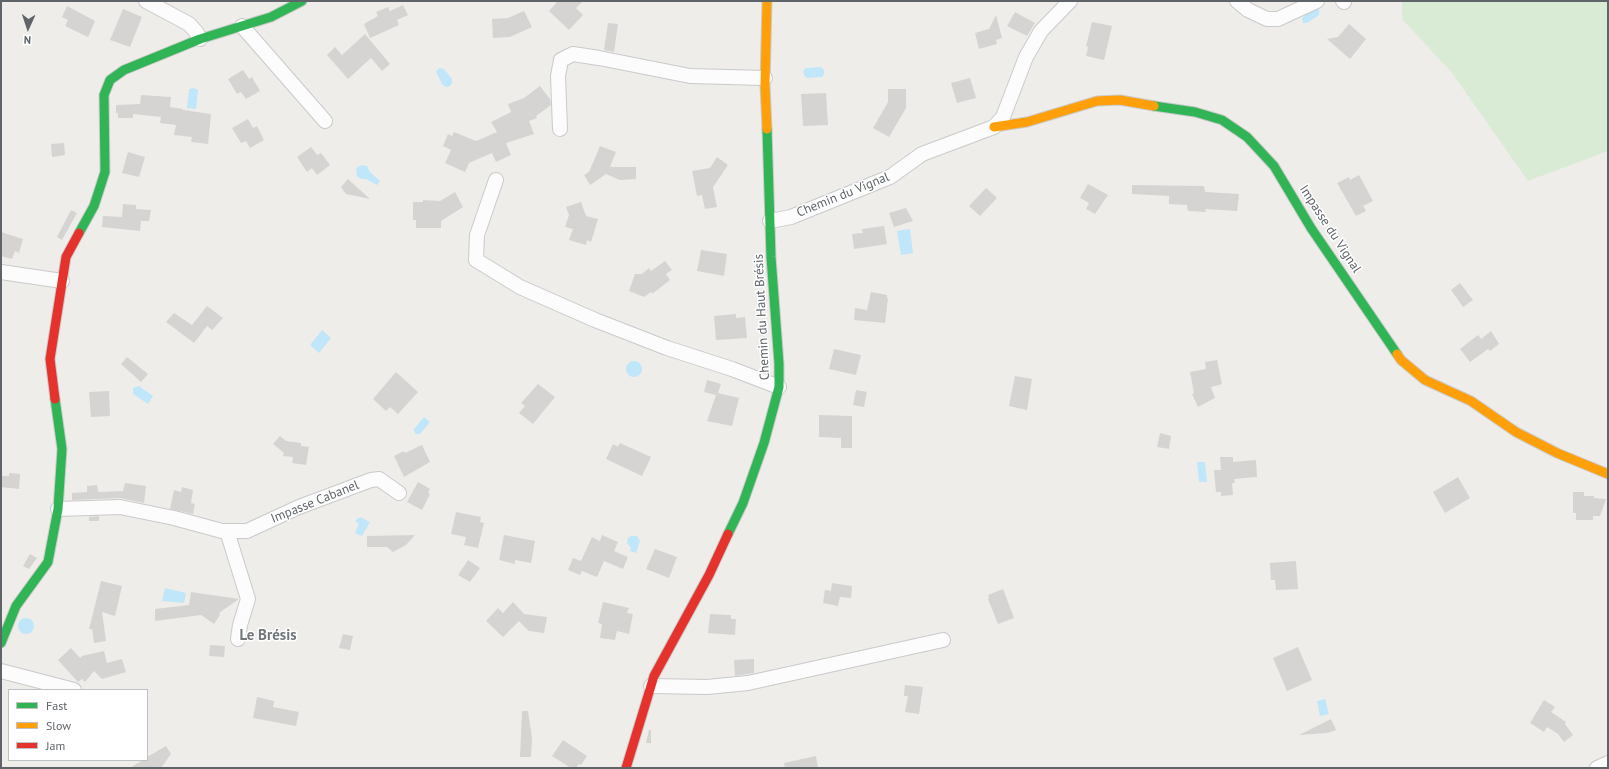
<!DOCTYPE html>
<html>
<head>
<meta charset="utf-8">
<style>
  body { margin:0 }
  #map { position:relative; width:1609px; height:769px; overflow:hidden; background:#efedea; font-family:"PT Sans",sans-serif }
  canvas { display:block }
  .frame { position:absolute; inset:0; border:2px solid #5f6468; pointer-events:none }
  .legend { position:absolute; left:8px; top:689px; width:140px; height:72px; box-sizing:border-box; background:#fff; border:1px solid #bfc1c3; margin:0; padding:5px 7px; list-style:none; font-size:12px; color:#5f6468 }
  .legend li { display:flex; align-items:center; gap:8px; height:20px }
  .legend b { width:20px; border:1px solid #bfc1c3 }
  .north { position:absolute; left:8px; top:8px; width:40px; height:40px; -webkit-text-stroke:3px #fff; paint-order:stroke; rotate:183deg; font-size:11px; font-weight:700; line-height:16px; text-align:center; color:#5f6468 }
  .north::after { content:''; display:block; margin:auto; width:14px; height:18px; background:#5f6468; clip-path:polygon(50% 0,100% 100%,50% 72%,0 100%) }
</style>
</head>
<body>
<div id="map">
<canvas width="1609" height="769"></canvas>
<div class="frame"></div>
<ul class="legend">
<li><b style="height:5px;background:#30b455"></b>Fast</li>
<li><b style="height:5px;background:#ff9f0a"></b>Slow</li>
<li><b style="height:5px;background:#e5322d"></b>Jam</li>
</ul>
<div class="north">N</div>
</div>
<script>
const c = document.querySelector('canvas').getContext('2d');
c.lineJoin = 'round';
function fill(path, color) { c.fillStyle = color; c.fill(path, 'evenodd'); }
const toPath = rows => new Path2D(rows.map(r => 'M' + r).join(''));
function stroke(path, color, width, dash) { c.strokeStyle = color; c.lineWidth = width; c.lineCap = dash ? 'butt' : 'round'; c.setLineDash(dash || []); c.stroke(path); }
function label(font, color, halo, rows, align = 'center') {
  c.font = font + ' "PT Sans",sans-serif'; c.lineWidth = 3; c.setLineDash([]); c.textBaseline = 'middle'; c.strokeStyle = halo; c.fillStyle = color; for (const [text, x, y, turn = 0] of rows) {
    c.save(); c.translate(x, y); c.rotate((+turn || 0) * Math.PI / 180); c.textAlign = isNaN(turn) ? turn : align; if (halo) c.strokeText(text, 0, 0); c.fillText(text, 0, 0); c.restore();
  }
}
fill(toPath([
  [1402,1,1608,1,1608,151,1528,181,1452,73,1402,19]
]), '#daebd5');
fill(toPath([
  [1316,8,1319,10,1319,15,1307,23,1303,23,1302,18,1310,10],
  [821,67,824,70,824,74,822,77,807,78,804,75,803,71,806,68],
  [439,68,444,69,452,79,452,83,450,86,446,87,442,84,436,72],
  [194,88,198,90,196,109,187,108,189,89],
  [363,165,367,166,370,172,380,181,377,185,366,179,362,179,357,177,356,169,359,166],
  [910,229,913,253,901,255,897,231],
  [322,330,331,338,319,353,310,345],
  '626 369a8 8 0 1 1 16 0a8 8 0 1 1-16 0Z',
  [139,386,153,396,148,404,133,394,133,388],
  [424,417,430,422,420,434,415,434,414,429],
  [1197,462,1205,462,1207,482,1199,482],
  [360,517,370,522,362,536,355,533,359,524,355,521],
  [631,536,637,536,640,541,636,553,630,551,631,548,627,543,628,538],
  [165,588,186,593,184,603,162,601],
  '18 626a8 8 0 1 1 16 0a8 8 0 1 1-16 0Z',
  [1325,699,1329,714,1320,716,1317,701]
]), '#bfe6f9');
fill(toPath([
  [558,1,583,1,576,8,583,15,569,30,549,11],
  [403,5,408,15,397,20,399,25,370,38,364,24,378,16,376,12,388,7,390,11],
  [67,6,95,21,88,37,65,26,68,20,62,17],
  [123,9,142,17,130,47,110,40],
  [524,11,532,27,510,37,493,38,492,19,508,18],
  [1015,12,1035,23,1027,36,1007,26],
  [996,15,1002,38,996,40,997,44,979,49,975,33,989,29],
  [1092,22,1112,26,1104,60,1086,56,1088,47,1086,46],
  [608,23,618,24,614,52,604,50],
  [1349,24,1366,39,1350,59,1327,39,1338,37],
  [365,34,390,64,382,71,371,58,348,79,327,55,335,47,342,55],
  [243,70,249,79,252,77,260,91,246,99,241,92,237,94,228,79],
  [970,78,976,98,957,103,951,83],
  [540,86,550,99,551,105,536,116,537,118,529,121,534,134,506,143,511,155,496,162,492,153,469,163,465,172,445,163,451,150,443,146,448,134,452,136,454,132,476,141,497,132,491,122,511,112,508,104,524,98],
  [888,89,906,89,906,108,889,137,873,128,888,102],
  [826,93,828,125,803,126,801,94],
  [141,95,171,97,170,107,183,109,183,110,211,114,208,144,191,142,192,137,174,135,176,125,160,123,161,117,133,114,133,118,118,118,118,113,116,113,116,105,140,104],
  [248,119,253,128,257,126,264,140,250,148,246,141,241,143,232,128],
  [64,143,65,155,52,157,51,144],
  [600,146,616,152,610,167,636,167,636,179,620,180,606,174,590,185,584,175,589,172],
  [311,147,317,155,321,153,330,165,317,175,312,168,307,172,297,157],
  [128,152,145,157,139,177,122,173],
  [717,157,728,165,713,187,717,207,705,209,702,195,697,196,692,171,710,168],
  [1359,175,1373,201,1363,206,1366,211,1356,216,1337,183,1349,177,1350,180],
  [348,179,370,199,346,194,341,187],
  [1088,184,1108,195,1095,214,1086,209,1089,203,1080,198],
  [1132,185,1204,186,1205,192,1239,194,1237,211,1205,209,1206,212,1188,211,1187,205,1169,204,1169,196,1132,194],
  [986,188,997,198,980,216,969,206],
  [455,192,463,207,441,221,441,228,416,228,416,220,413,220,413,202,423,202,423,200,440,201],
  [581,202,586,216,598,219,591,242,587,240,586,245,569,240,573,229,565,227,569,215,566,207],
  [123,204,136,205,136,209,151,210,149,221,141,221,140,231,102,227,103,216,122,217],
  [906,208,913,221,894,227,889,213],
  [71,210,77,213,62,240,57,237],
  [884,226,887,244,854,249,852,234,863,233,862,229],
  [1,232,23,239,19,253,15,251,12,259,1,256],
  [701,250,727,254,724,276,697,271],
  [665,261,672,270,666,274,670,280,652,294,651,292,644,297,629,291,635,274,642,274,649,268,651,271],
  [1460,283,1473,300,1463,307,1451,290],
  [871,292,887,295,887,298,888,298,885,323,854,320,855,308,867,310],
  [207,306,223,318,212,330,207,326,194,343,166,322,174,313,192,325],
  [736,314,736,318,745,317,747,338,716,340,714,316],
  [1491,331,1499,344,1490,351,1488,349,1470,362,1460,349,1478,335,1481,339],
  [834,349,861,355,856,375,829,369],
  [127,357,148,374,141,382,121,364],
  [1217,360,1222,384,1211,387,1215,398,1198,407,1192,394,1194,393,1190,372,1206,369,1205,362],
  [396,372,418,392,398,414,390,407,386,411,373,399],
  [1015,376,1032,379,1027,410,1009,406],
  [707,380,721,384,718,393,739,398,732,426,707,421,716,395,704,392],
  [538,384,555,397,533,424,519,413,525,406,521,403],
  [856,390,867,392,864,407,853,405],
  [109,391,110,416,91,417,89,392],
  [819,415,852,416,852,448,841,448,841,438,819,437],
  [1160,433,1171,436,1169,449,1157,447],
  [280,436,286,441,301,443,301,446,309,447,306,465,292,463,293,457,283,456,284,453,273,444],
  [620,443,651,457,642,476,606,459,613,444,618,447],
  [422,445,430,462,404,477,394,456,404,451,405,453],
  [1220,457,1233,457,1233,462,1256,460,1257,477,1234,479,1235,483,1232,483,1233,495,1221,496,1221,492,1216,492,1214,470,1221,470],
  [9,473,20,474,19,489,1,487,1,476,9,476],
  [1458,477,1470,498,1445,513,1433,492],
  [418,482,430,489,428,492,430,494,422,510,407,502],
  [125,483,146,486,144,503,120,498,72,500,72,493,87,492,87,486,97,485,98,491,99,492,123,491],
  [182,487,193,490,191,503,195,504,193,514,170,509,174,490,181,492],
  [1573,492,1584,492,1584,496,1594,496,1594,498,1606,499,1600,516,1593,516,1593,520,1576,520,1576,513,1573,513],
  [456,512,481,517,480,522,484,523,478,548,464,545,466,537,451,534],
  [99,516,99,521,89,521,89,517],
  [415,535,406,545,393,552,387,547,367,547,367,536],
  [504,535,535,541,531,563,515,560,515,564,499,560],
  [602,535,618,542,614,551,628,557,623,569,604,561,597,577,582,571,580,575,568,570,573,558,581,561,592,537,600,541],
  [655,549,677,557,669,578,646,569],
  [30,554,37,558,29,569,23,566],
  [468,560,480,568,470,582,458,575],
  [1296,561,1298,589,1276,590,1275,580,1271,580,1270,563],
  [101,581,122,586,115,616,102,612,106,641,94,643,92,629,89,629],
  [832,583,852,586,851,598,840,597,838,606,823,603,825,590,831,591],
  [1003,589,1014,618,998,624,988,599,989,598,988,595],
  [191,592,239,599,219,613,220,615,214,624,201,615,155,621,155,609,189,605],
  [513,602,524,614,547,617,544,633,529,631,519,621,503,637,486,621,498,608,503,613],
  [603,602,629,608,627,613,633,614,629,634,617,631,615,640,600,638,602,624,598,623],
  [710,614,731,615,731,619,736,619,735,635,708,633],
  [343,634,353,636,350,650,339,648],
  [210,645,225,646,224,657,209,656],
  [1298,647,1312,680,1287,691,1273,658],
  [71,648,80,658,82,656,104,651,107,663,122,659,126,672,102,679,94,671,85,682,82,679,78,682,58,660],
  [754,659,754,673,735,676,734,660],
  [905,685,923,687,919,714,905,712,908,696,904,696],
  [257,697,274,701,273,707,299,712,296,726,253,718],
  [1544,700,1555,707,1551,712,1566,722,1565,724,1573,735,1564,742,1558,734,1547,727,1544,732,1530,723],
  [522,711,528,711,532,738,531,757,520,757],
  [1331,719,1336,730,1327,733,1299,735],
  [649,730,651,730,651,743,646,743],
  [563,740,587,756,581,765,579,764,576,768,571,768,552,756],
  [166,746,171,754,161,768,130,768,143,760,147,760,147,757],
  [816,756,818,768,785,768,784,763]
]), '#d5d4d3');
const street = toPath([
  [146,1,189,24,197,33,200,39],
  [1237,1,1248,10,1267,19,1278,19,1317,1],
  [1343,1,1344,2],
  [242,26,325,121],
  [560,129,558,76,561,60,573,54,599,58,690,76,765,78],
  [496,180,477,235,476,260,520,287,595,320,667,348,732,369,779,387],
  [770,221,791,217,890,177,922,154,994,127,1003,117,1026,57,1041,31,1070,1],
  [1,272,62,281],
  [58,509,120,507,174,518,222,531,247,531,299,507,371,480,379,479,399,493],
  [227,531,248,599,240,625,238,639],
  [1,671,74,690],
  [651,686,707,687,748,683,943,640],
  [1597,768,1608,763]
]);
const fast = toPath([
  [1154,106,1195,112,1222,120,1247,137,1274,166,1311,228,1397,354],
  [79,233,94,206,105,172,104,95,110,80,124,70,200,39,271,17,302,1],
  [728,534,743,503,764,443,779,387,779,364,771,257,767,129],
  [1,643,16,606,48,562,58,509,62,449,55,399]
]);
const slow = toPath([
  [994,127,1027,122,1097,101,1120,100,1154,106],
  [767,129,765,85,767,1],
  [1397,354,1401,360,1425,380,1471,401,1516,432,1557,453,1608,474]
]);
const jam = toPath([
  [55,399,50,359,66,257,79,233],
  [626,768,654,676,709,575,728,534]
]);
stroke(street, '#c9caca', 16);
stroke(fast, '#c9cac9', 11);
stroke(slow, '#c9cac9', 11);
stroke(jam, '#c9cac9', 11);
stroke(street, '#fdfcfc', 14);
stroke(fast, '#30b455', 9);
stroke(slow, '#ff9f0a', 9);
stroke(jam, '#e5322d', 9);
label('13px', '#5f6468', '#fff', [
  ["Chemin du Vignal",843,195,-22],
  ["Impasse du Vignal",1330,229,57],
  ["Chemin du Haut Brésis",762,317,-93],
  ["Impasse Cabanel",315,502,-22]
]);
label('bold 15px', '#70767a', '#fff', [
  ["Le Brésis",268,636]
]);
</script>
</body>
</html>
